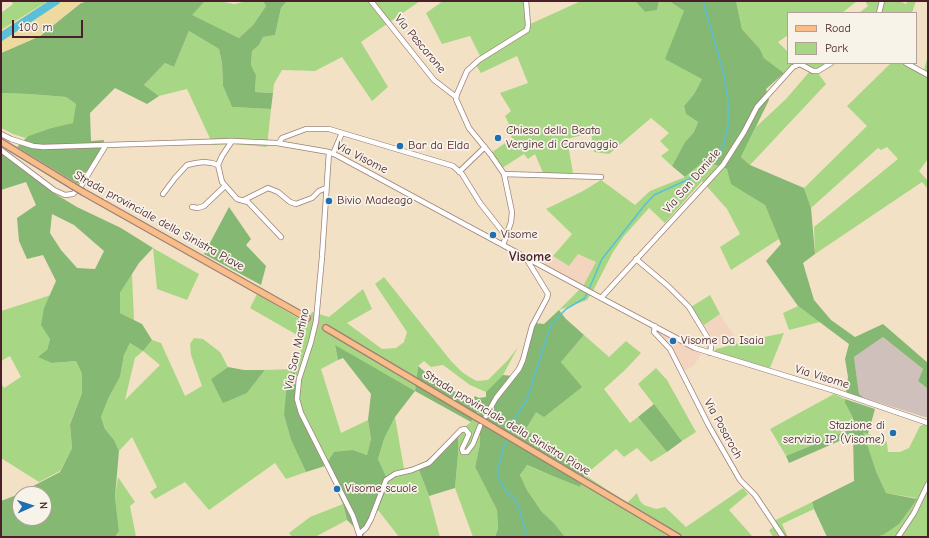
<!DOCTYPE html>
<html>
<head>
<meta charset="utf-8">
<style>
  body { margin:0 }
  #map { position:relative; width:929px; height:538px; overflow:hidden; background:#f3e1c6; font-family:"Comic Neue",sans-serif }
  canvas { display:block }
  .frame { position:absolute; inset:0; border:2px solid #4a1f2b; pointer-events:none }
  .legend { position:absolute; left:787px; top:12px; width:130px; height:52px; box-sizing:border-box; background:#f7f3e8; border:1px solid #b29e9c; margin:0; padding:5px 7px; list-style:none; font-size:12px; color:#4a1f2b }
  .legend li { display:flex; align-items:center; gap:8px; height:20px }
  .legend b { width:20px; border:1px solid #b29e9c }
  .north { position:absolute; left:12px; top:486px; width:40px; height:40px; box-sizing:border-box; background:#f7f3e8; border:1px solid #b29e9c; border-radius:50%; rotate:87deg; font-size:11px; font-weight:700; line-height:16px; text-align:center; color:#4a1f2b }
  .north::after { content:''; display:block; margin:auto; width:14px; height:18px; background:#1f6fb2; clip-path:polygon(50% 0,100% 100%,50% 72%,0 100%) }
  .scale { position:absolute; left:12px; top:20px; width:71px; height:18px; box-sizing:border-box; border:2px solid #4a1f2b; border-top:0; padding-left:5px; font-size:12px; line-height:14px; white-space:nowrap; color:#4a1f2b; -webkit-text-stroke:3px #f7f3e8; paint-order:stroke }
</style>
</head>
<body>
<div id="map">
<canvas width="929" height="538"></canvas>
<div class="frame"></div>
<ul class="legend">
<li><b style="height:5px;background:#f8bd89"></b>Road</li>
<li><b style="height:11px;background:#a7d785"></b>Park</li>
</ul>
<div class="north">N</div>
<div class="scale">100 m</div>
</div>
<script>
const c = document.querySelector('canvas').getContext('2d');
c.lineJoin = 'round';
function fill(path, color) { c.fillStyle = color; c.fill(path, 'evenodd'); }
const toPath = rows => new Path2D(rows.map(r => 'M' + r).join(''));
function stroke(path, color, width, dash) { c.strokeStyle = color; c.lineWidth = width; c.lineCap = dash ? 'butt' : 'round'; c.setLineDash(dash || []); c.stroke(path); }
function label(font, color, halo, rows, align = 'center') {
  c.font = font + ' "Comic Neue",sans-serif'; c.lineWidth = 3.5; c.setLineDash([]); c.textBaseline = 'middle'; c.strokeStyle = halo; c.fillStyle = color; for (const [text, x, y, turn = 0] of rows) {
    c.save(); c.translate(x, y); c.rotate((+turn || 0) * Math.PI / 180); c.textAlign = isNaN(turn) ? turn : align; if (halo) c.strokeText(text, 0, 0); c.fillText(text, 0, 0); c.restore();
  }
}
fill(toPath([
  [578,253,596,262,583,286,544,265,553,256,569,266],
  [720,314,736,339,717,344,704,325],
  [657,330,701,354,694,366,682,371,656,332]
]), '#f3d4bf');
fill(toPath([
  [883,337,923,369,918,381,928,389,928,418,864,398,859,394,854,357]
]), '#cfc0bb');
fill(toPath([
  [11,1,48,1,1,30,1,13,13,4],
  [205,1,219,1,234,4,248,1,263,1,266,6,253,25,239,38,191,15],
  [287,1,420,1,361,42,388,87,372,101,342,57,315,71,282,70,274,84,273,93,255,92,256,75,251,65,252,51,259,45,263,37,275,35,281,8],
  [443,1,527,1,528,25,581,1,635,1,645,12,657,10,659,1,669,1,684,11,702,79,694,94,684,106,686,114,698,122,694,132,685,142,672,166,661,156,669,150,660,141,669,133,651,118,609,154,594,152,591,133,567,139,573,173,543,173,535,154,528,159,524,154,502,168,491,153,512,138,505,127,509,124,505,116,511,111,500,93,528,83,517,56,481,73,474,62,481,58,470,36,442,44,426,13],
  [736,1,857,1,842,13,788,13,788,35,778,42,788,52,788,63,830,63,818,73,826,84,750,165,741,157,756,127,786,99,810,71,798,63,784,73,764,58,760,49,742,29],
  [865,1,899,1,906,4,908,1,916,1,912,13,859,13,868,6],
  [189,31,219,49,222,63,223,86,232,107,271,109,267,147,234,144,213,145,187,89,159,96,144,85,165,63,174,67],
  [928,56,928,159,919,171,928,181,928,189,922,182,815,254,814,227,898,159,887,147,881,150,878,148,811,208,804,188,867,126,847,106,891,63,911,63,924,70],
  [1,93,29,94,66,97,76,104,74,123,51,128,28,136,25,138,13,134,1,128],
  [709,157,713,164,727,169,750,195,765,205,779,239,731,270,720,247,740,234,727,209,702,181,665,223,649,208,624,236,613,252,593,291,587,300,559,310,583,286,596,262,578,254,569,266,553,256,572,234,546,209,583,191,601,180,635,205,650,191,685,177],
  [153,248,199,274,187,300,157,289],
  [132,274,134,320,120,313,120,293],
  [384,277,451,361,462,372,471,378,477,381,488,380,508,360,518,347,503,375,486,392,470,385,443,365,431,367,424,361,418,366,415,391,335,346,338,360,321,369,341,433,368,420,371,439,367,455,353,450,324,466,295,404,295,370,284,415,291,440,306,472,286,479,275,463,209,510,185,482,155,499,150,492,157,487,132,437,119,451,114,440,105,429,101,417,109,397,120,377,124,355,130,343,143,351,152,340,161,343,185,396,202,386,191,355,190,344,194,338,203,339,220,352,228,367,211,379,247,393,265,370,295,369,304,339,250,308,257,294,306,323,312,312,329,317,363,289,372,309,347,323,382,349,396,348,404,342,407,332,375,284],
  [143,351,160,365,125,400,135,358],
  [51,295,44,308,50,339,47,350,52,363,76,361,82,374,82,393,70,423,72,448,60,471,39,482,1,458,1,383,4,388,21,377,10,356,1,361,1,311],
  [710,295,720,314,704,325,691,307],
  [798,306,820,322,789,330,783,313],
  [784,333,770,368,716,352,715,350,716,349,754,339],
  [584,335,609,357,626,341,641,353,626,369,604,389,630,423,638,417,667,452,651,462,637,448,624,457,616,449,585,475,627,503,637,493,640,501,644,505,656,509,665,507,686,527,743,488,748,494,729,510,753,537,565,537,554,523,542,512,527,490,520,475,526,465,555,477,580,487,585,475,526,429,536,411,581,387,561,362],
  [656,368,667,380,696,432,682,441,638,384],
  [834,394,845,399,845,403,853,418,851,429,786,456,770,429],
  [479,408,480,444,475,467,497,510,498,530,495,537,473,537,455,488,458,455,458,432,471,422],
  [395,417,404,469,417,465,429,496,440,537,399,537,378,510,389,483,378,459,384,439],
  [928,421,928,537,876,537,883,535,916,498,886,493,876,471,862,431,868,434,885,439,887,443,888,452,900,452,909,448,920,426,926,424],
  [118,477,135,502,130,506,136,537,115,537,119,531,115,497],
  [812,502,814,509,782,524,788,537,773,537,769,530,777,525,774,521],
  [343,504,347,520,315,537,292,537,289,533,310,517]
]), '#a7d785');
fill(toPath([
  [88,1,205,1,192,15,239,38,253,25,266,6,263,1,287,1,281,8,275,35,263,37,259,45,252,51,251,65,256,75,255,92,273,93,271,109,232,107,223,86,222,63,219,49,189,31,174,67,165,63,144,85,159,96,147,104,115,88,90,113,91,141,104,140,103,147,78,184,17,147,28,136,51,128,73,123,76,104,66,97,29,94,1,93,1,53,40,36,81,3],
  [635,1,659,1,657,10,645,12],
  [669,1,736,1,742,29,760,49,764,58,784,73,766,89,769,100,741,157,750,165,804,188,811,208,815,254,803,263,814,300,831,320,855,337,883,324,928,363,928,389,918,381,923,369,883,337,854,357,859,394,864,398,846,393,848,377,845,359,849,344,798,306,766,261,781,244,765,205,731,184,727,169,713,164,709,157,685,177,672,166,685,142,694,132,698,122,686,114,684,106,694,94,702,79,665,59,684,11],
  [1,152,52,192,77,207,121,228,153,248,139,263,120,293,120,313,142,324,152,340,143,351,130,343,124,355,120,377,109,397,101,417,105,429,114,440,119,451,115,497,119,531,115,537,1,537,1,501,14,496,60,472,72,448,70,424,82,393,82,374,76,361,52,363,38,357,47,350,50,339,41,325,44,308,56,281,43,255,27,259,19,241,17,218,36,205,26,182,1,190],
  [52,214,74,225,104,251,95,269,77,268,61,250,50,233],
  [20,494,44,494,44,518,20,518],
  [229,207,251,239,246,245,266,266,261,285,204,254],
  [559,310,566,319,584,335,561,362,582,387,544,417,536,412,526,429,585,475,580,487,555,477,527,465,520,475,527,490,542,512,554,523,565,537,495,537,498,529,497,510,475,467,480,444,479,409,471,422,415,391,395,417,384,439,378,459,389,483,378,510,363,536,347,520,343,504,325,466,306,472,291,440,284,415,287,383,295,369,295,404,325,466,334,452,353,450,367,455,371,439,368,420,371,394,343,358,338,360,335,345,415,391,418,366,436,381,472,401,475,396,479,398,486,397,486,392,503,375,513,376,519,369,534,323,544,324],
  [228,367,244,370,265,370,247,393,223,403,211,379],
  [845,399,875,409,868,434,863,432,876,471,886,493,917,499,899,524,883,535,876,537,827,537,814,509,812,502,854,481,853,435,789,463,786,456,851,429,853,418,845,403],
  [654,404,682,441,667,452,638,417],
  [458,432,458,455,455,488,429,496,417,465,425,462]
]), '#85b872');
fill(toPath([
  [48,1,88,1,80,3,40,36,1,53,1,30]
]), '#eeda9e');
stroke(toPath([
  [589,289,602,259,644,206,654,195,689,179,709,166,716,158,723,146,728,125,728,100,724,75,703,1],
  [527,537,517,502,505,490,497,474,502,452,512,423,527,399,551,325,566,309,585,298,587,293]
]), '#59c0d7', 1.5);
stroke(toPath([
  [1,37,56,1]
]), '#59c0d7', 8);
stroke(toPath([
  [307,318,326,328]
]), '#d1baa7', 5.5, [5.5, 3]);
const minor = toPath([
  [371,1,434,80,456,97],
  [879,13,882,1],
  [906,63,928,75],
  [1,134,11,139,33,146,43,147,232,141,277,143,329,152,338,156,601,298,695,348,835,391,928,423],
  [232,141,222,156,218,165,222,182,237,199,248,202,281,237],
  [279,143,282,138,306,129,329,129,453,166,462,174,480,203,506,236],
  [1,150,54,190,65,195,73,194,81,186,106,145],
  [329,152,322,257,316,321,311,342,299,379,297,399,301,413,353,516,360,537],
  [333,154,342,133],
  [459,172,485,147],
  [504,174,601,177],
  [163,194,175,178,187,165,196,163,204,162,212,163,218,165],
  [244,200,268,188,278,192,290,202,296,204,312,198,319,191,326,188],
  [192,207,198,208,204,206,225,186],
  [503,245,511,222,512,212,504,174,491,155,469,128,456,99,457,94,467,71,479,60,527,30,528,25,526,1],
  [636,259,668,286,689,307,709,340,711,347,710,353],
  [601,298,723,165,744,132,757,107,793,67,800,64,813,71,818,71,831,63],
  [655,326,654,332,670,349,709,426,740,480,755,495,783,537],
  [486,416,496,398,519,369,523,360,532,326,547,298,548,294,526,258],
  [359,534,366,528,371,519,386,480,395,474,412,470,429,463,461,430,465,429,469,434,462,449,463,452,467,452,473,444,480,426],
  [898,537,914,513,928,484]
]);
const major = toPath([
  [1,142,73,186],
  [83,192,307,318],
  [326,328,678,537]
]);
stroke(minor, '#9e8078', 6);
stroke(major, '#9e8078', 8);
stroke(minor, '#fff', 4.5);
stroke(major, '#f8bd89', 5.5);
const majorBridge = toPath([
  [73,186,83,192]
]);
stroke(majorBridge, '#9e8078', 8, []);
stroke(majorBridge, '#f8bd89', 5.5);
for (const [x, y, r, color] of [
  [498,138,4,"#1f6fb2"],
  [400,146,4,"#1f6fb2"],
  [329,201,4,"#1f6fb2"],
  [493,235,4,"#1f6fb2"],
  [673,341,4,"#1f6fb2"],
  [893,433,4,"#1f6fb2"],
  [337,489,4,"#1f6fb2"]
]) { const dot = new Path2D(); dot.arc(x, y, r, 0, 2 * Math.PI); c.fillStyle = color; c.fill(dot); stroke(dot, '#f7f3e8', 1.5); }
label('12px', '#4a1f2b', '#f7f3e8', [
  ["Via Pescarone",420,44,50],
  ["Via Visome",362,158,27],
  ["Via San Daniele",692,181,-49],
  ["Strada provinciale della Sinistra Piave",159,221,29],
  ["Via San Martino",297,349,-78],
  ["Via Visome",822,377,17],
  ["Strada provinciale della Sinistra Piave",507,423,31],
  ["Via Posaroch",723,429,61]
]);
label('12px', '#4a1f2b', '#f7f3e8', [
  ["Chiesa della Beata",506,131],
  ["Vergine di Caravaggio",506,145],
  ["Bar da Elda",408,146],
  ["Bivio Madeago",337,201],
  ["Visome",501,235],
  ["Visome Da Isaia",681,341],
  ["Stazione di",885,426,"right"],
  ["servizio IP (Visome)",885,440,"right"],
  ["Visome scuole",345,489]
], 'left');
label('bold 14px', '#4a1f2b', '#f7f3e8', [
  ["Visome",530,257]
]);
</script>
</body>
</html>
